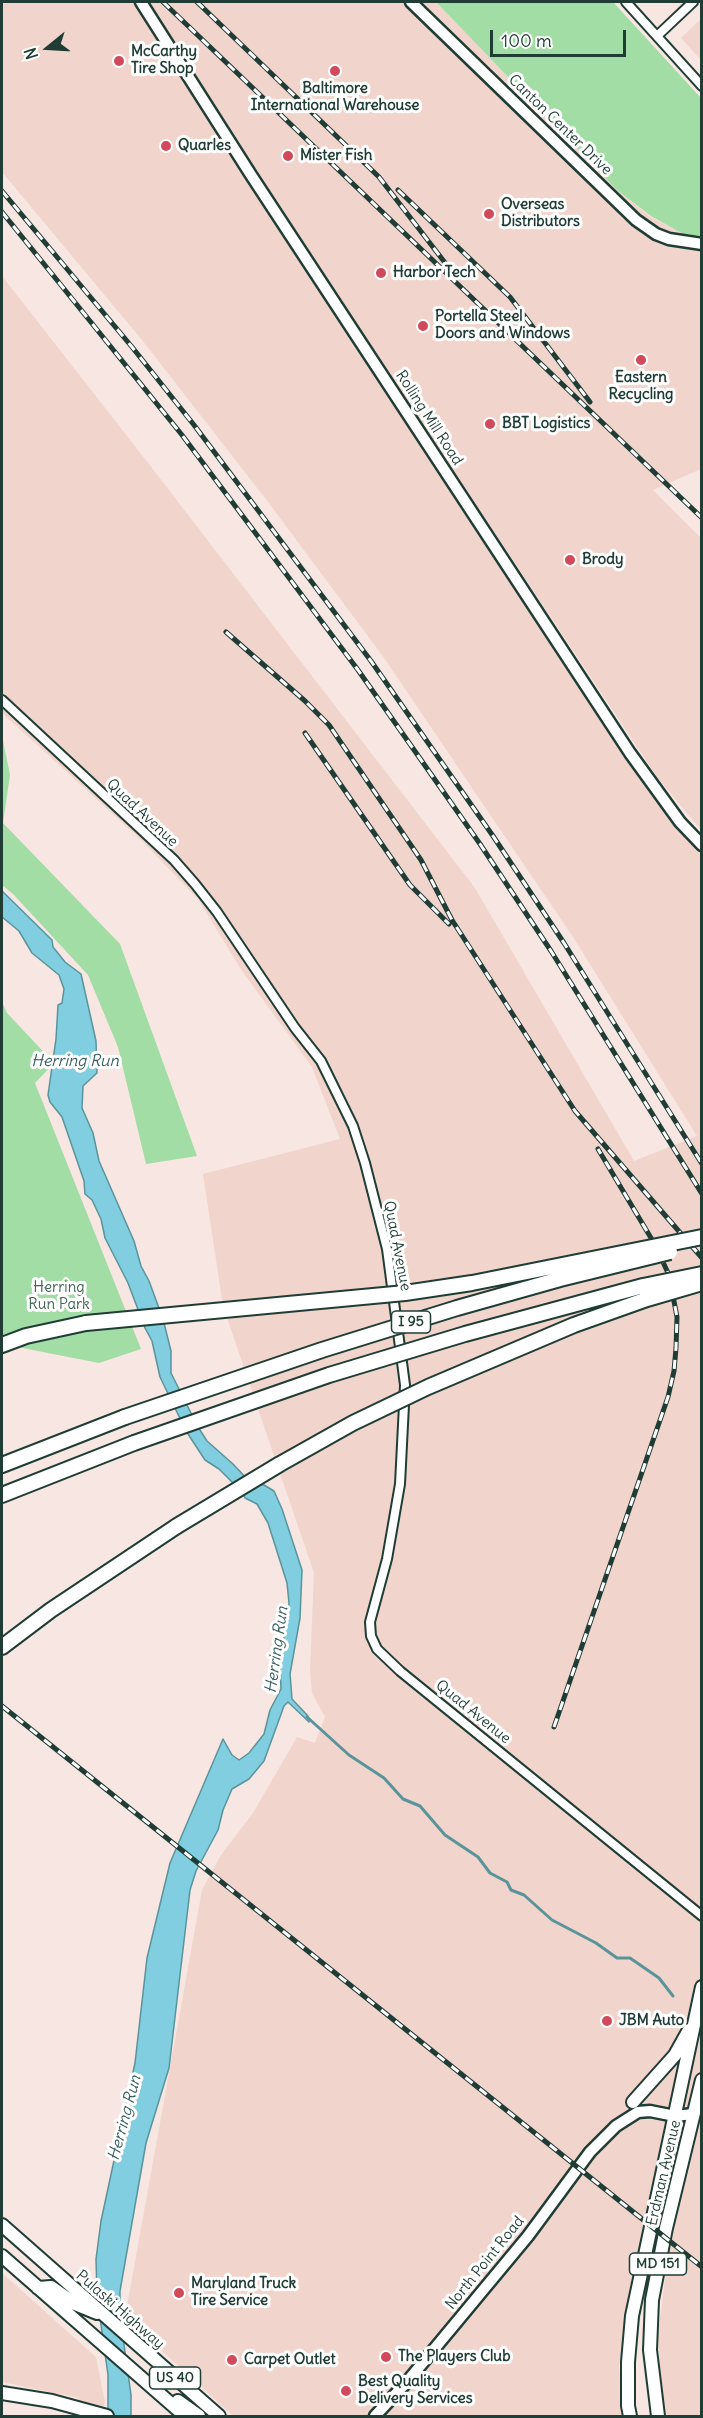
<!DOCTYPE html>
<html>
<head>
<meta charset="utf-8">
<style>
  body { margin:0 }
  #map { position:relative; width:703px; height:2418px; overflow:hidden; background:#f7e6e1; font-family:Delius,sans-serif }
  canvas { display:block }
  .frame { position:absolute; inset:0; border:3px solid #1f3d34; pointer-events:none }
  .north { position:absolute; left:18px; top:18px; width:60px; height:60px; -webkit-text-stroke:4px #fff; paint-order:stroke; rotate:252deg; font-size:16px; font-weight:700; line-height:24px; text-align:center; color:#1f3d34 }
  .north::after { content:''; display:block; margin:auto; width:21px; height:27px; background:#1f3d34; clip-path:polygon(50% 0,100% 100%,50% 72%,0 100%) }
  .scale { position:absolute; left:490px; top:30px; width:136px; height:27px; box-sizing:border-box; border:3px solid #1f3d34; border-top:0; padding-left:8px; font-size:18px; line-height:21px; white-space:nowrap; color:#1f3d34; -webkit-text-stroke:4px #fff; paint-order:stroke }
</style>
</head>
<body>
<div id="map">
<canvas width="703" height="2418"></canvas>
<div class="frame"></div>
<div class="north">N</div>
<div class="scale">100 m</div>
</div>
<script>
const c = document.querySelector('canvas').getContext('2d');
c.lineJoin = 'round';
function fill(path, color) { c.fillStyle = color; c.fill(path, 'evenodd'); }
const toPath = rows => new Path2D(rows.map(r => 'M' + r).join(''));
function stroke(path, color, width, dash) { c.strokeStyle = color; c.lineWidth = width; c.lineCap = dash ? 'butt' : 'round'; c.setLineDash(dash || []); c.stroke(path); }
function label(font, color, halo, rows, align = 'center') {
  c.font = font + ' Delius,sans-serif'; c.lineWidth = 6; c.setLineDash([]); c.textBaseline = 'middle'; c.strokeStyle = halo; c.fillStyle = color; for (const [text, x, y, turn = 0] of rows) {
    c.save(); c.translate(x, y); c.rotate((+turn || 0) * Math.PI / 180); c.textAlign = isNaN(turn) ? turn : align; if (halo) c.strokeText(text, 0, 0); c.fillText(text, 0, 0); c.restore();
  }
}
fill(toPath([
  [2,2,436,2,617,190,651,217,683,234,701,236,701,469,653,490,701,538,701,830,657,777,438,447,384,386,637,773,670,817,701,851,701,2416,667,2416,662,2401,658,2334,668,2256,642,2234,628,2303,619,2366,622,2416,233,2416,125,2317,202,1890,221,1855,253,1813,297,1737,315,1743,325,1717,312,1693,310,1671,314,1573,223,1306,203,1174,340,1139,312,1067,242,971,198,899,136,835,2,713,2,276,152,468,475,888,634,1161,697,1136,573,937,382,655,268,502,142,340,2,172],
  [701,19,701,60,681,38],
  [2,2273,96,2357,105,2402,100,2416,73,2416,79,2398,2,2382]
]), '#f1d5cc');
fill(toPath([
  [436,2,613,2,701,98,701,236,683,234,651,216,617,190],
  [2,736,10,775,3,823,120,944,197,1156,146,1164,118,1047,88,975,13,894,2,885],
  [2,1002,7,1013,54,1063,35,1083,141,1349,99,1363,2,1344]
]), '#a1dda4');
const water = toPath([
  [2,891,52,940,53,947,65,962,81,974,96,1041,97,1073,83,1086,82,1108,93,1133,99,1161,134,1241,141,1266,149,1281,163,1319,171,1351,171,1373,198,1427,207,1441,233,1464,250,1482,264,1485,274,1491,282,1509,302,1570,300,1618,290,1674,292,1699,308,1716,309,1722,288,1702,284,1706,264,1761,249,1779,232,1789,223,1810,218,1830,196,1871,190,1890,169,2068,146,2143,120,2291,120,2316,131,2395,131,2416,108,2416,108,2375,97,2296,96,2259,101,2221,135,2063,147,1958,170,1863,223,1739,232,1755,239,1760,249,1753,264,1734,270,1710,281,1689,280,1665,289,1603,287,1583,268,1523,257,1504,245,1498,241,1491,219,1469,205,1460,186,1431,160,1377,152,1341,145,1328,128,1283,105,1238,101,1219,92,1200,85,1194,84,1181,62,1117,50,1102,48,1095,56,1039,58,1005,62,1003,64,989,59,975,32,953,19,931,2,917,2,891]
]);
fill(water, '#81cee0');
stroke(water, '#5a949b', 1.5);
stroke(toPath([
  [307,1717,349,1755,384,1778,403,1799,420,1806,445,1835,478,1857,490,1873,507,1882,511,1890,524,1895,552,1920,596,1943,617,1958,630,1958,659,1978,673,1996]
]), '#5a949b', 3);
const street = toPath([
  [626,2,702,86],
  [657,36,693,2],
  [2,700,174,860,195,884,217,912,295,1028,321,1061,353,1126,365,1163,387,1249,405,1385,400,1484,387,1559,370,1622,371,1636,377,1649,400,1671,702,1916]
]);
const secondary = toPath([
  [141,2,251,175,630,753,680,822,702,845],
  [411,2,636,220,656,234,669,239,702,244],
  [375,2416,406,2383,528,2236,590,2152,616,2126,638,2112,650,2111,675,2116,693,2114]
]);
const primary = toPath([
  [633,2102,675,2055,689,2030],
  [2,2225,219,2416],
  [2,2256,185,2416],
  [38,2288,51,2287,75,2304,97,2313],
  [2,2393,52,2401,107,2416],
  [178,2401,199,2416],
  [630,2416,628,2406,628,2362,632,2316,702,1987],
  [658,2416,650,2350,652,2300,666,2228,702,2080]
]);
const highway = toPath([
  [2,1345,26,1336,86,1323],
  [2,1465,125,1417],
  [2,1495,134,1443],
  [2,1647,51,1610,177,1526]
]);
stroke(street, '#1f3d34', 12);
stroke(secondary, '#1f3d34', 15);
stroke(primary, '#1f3d34', 16);
stroke(highway, '#1f3d34', 18);
stroke(street, '#fff', 8);
stroke(secondary, '#fff', 10);
stroke(primary, '#fff', 12);
stroke(highway, '#fff', 14);
const rail = toPath([
  [163,2,702,518],
  [197,2,379,177,446,264],
  [398,190,510,297,590,402],
  [2,191,132,347,194,425,371,661,493,836,564,943,702,1164],
  [2,212,182,435,358,670,480,844,551,951,702,1194],
  [226,632,305,701,329,725,421,860,452,920,575,1111,702,1258],
  [305,733,410,885,449,924],
  [2,1706,702,2267],
  [554,1727,668,1397,674,1371,676,1348,677,1317,669,1275,654,1243,598,1149]
]);
stroke(rail, '#1f3d34', 5);
stroke(rail, '#fff', 3, [9]);
const highwayBridge = toPath([
  [86,1323,405,1293,472,1283,702,1237],
  [125,1417,322,1350,457,1308,560,1279,670,1252],
  [134,1443,329,1375,465,1334,643,1286,702,1274],
  [177,1526,280,1464,353,1423,428,1387,574,1325,647,1299,702,1283]
]);
stroke(highwayBridge, '#1f3d34', 18, []);
stroke(highwayBridge, '#fff', 14);
for (const [x, y, r, color] of [
  [119,61,6,"#d1495b"],
  [335,71,6,"#d1495b"],
  [166,146,6,"#d1495b"],
  [288,156,6,"#d1495b"],
  [489,214,6,"#d1495b"],
  [381,273,6,"#d1495b"],
  [423,326,6,"#d1495b"],
  [641,360,6,"#d1495b"],
  [490,424,6,"#d1495b"],
  [570,560,6,"#d1495b"],
  [607,2021,6,"#d1495b"],
  [179,2293,6,"#d1495b"],
  [386,2357,6,"#d1495b"],
  [232,2360,6,"#d1495b"],
  [346,2391,6,"#d1495b"]
]) { const dot = new Path2D(); dot.arc(x, y, r, 0, 2 * Math.PI); c.fillStyle = color; c.fill(dot); stroke(dot, '#fff', 2); }
for (const [x, y, w] of [
  [411,1322,39],
  [658,2264,57],
  [175,2378,51]
]) { const box = new Path2D(); box.roundRect(x - w / 2, y - 11, w, 22, 4.5); c.fillStyle = '#fff'; c.fill(box); stroke(box, '#1f3d34', 1.5); }
label('bold 14px', '#1f3d34', null, [
  ["I 95",411,1322],
  ["MD 151",658,2264],
  ["US 40",175,2378]
]);
label('bold 15px', '#1f3d34', '#fff', [
  ["McCarthy",131,52],
  ["Tire Shop",131,69],
  ["Baltimore",335,89,"center"],
  ["International Warehouse",335,106,"center"],
  ["Quarles",178,146],
  ["Mister Fish",300,156],
  ["Overseas",501,205],
  ["Distributors",501,222],
  ["Harbor Tech",393,273],
  ["Portella Steel",435,317],
  ["Doors and Windows",435,334],
  ["Eastern",641,378,"center"],
  ["Recycling",641,395,"center"],
  ["BBT Logistics",502,424],
  ["Brody",582,560],
  ["JBM Auto",619,2021],
  ["Maryland Truck",191,2284],
  ["Tire Service",191,2301],
  ["The Players Club",398,2357],
  ["Carpet Outlet",244,2360],
  ["Best Quality",358,2382],
  ["Delivery Services",358,2399]
], 'left');
label('15px', '#1f3d34', '#fff', [
  ["Canton Center Drive",560,125,44],
  ["Rolling Mill Road",429,418,57],
  ["Quad Avenue",142,813,43],
  ["Quad Avenue",397,1246,79],
  ["Quad Avenue",473,1712,39],
  ["Erdman Avenue",664,2173,-77],
  ["North Point Road",485,2263,-51],
  ["Pulaski Highway",120,2310,41]
]);
label('15px', '#406550', '#fff', [
  ["Herring",59,1288],
  ["Run Park",59,1305]
]);
label('italic 16px', '#38615f', '#fff', [
  ["Herring Run",75,1061],
  ["Herring Run",277,1650,-82],
  ["Herring Run",125,2118,-75]
]);
</script>
</body>
</html>
